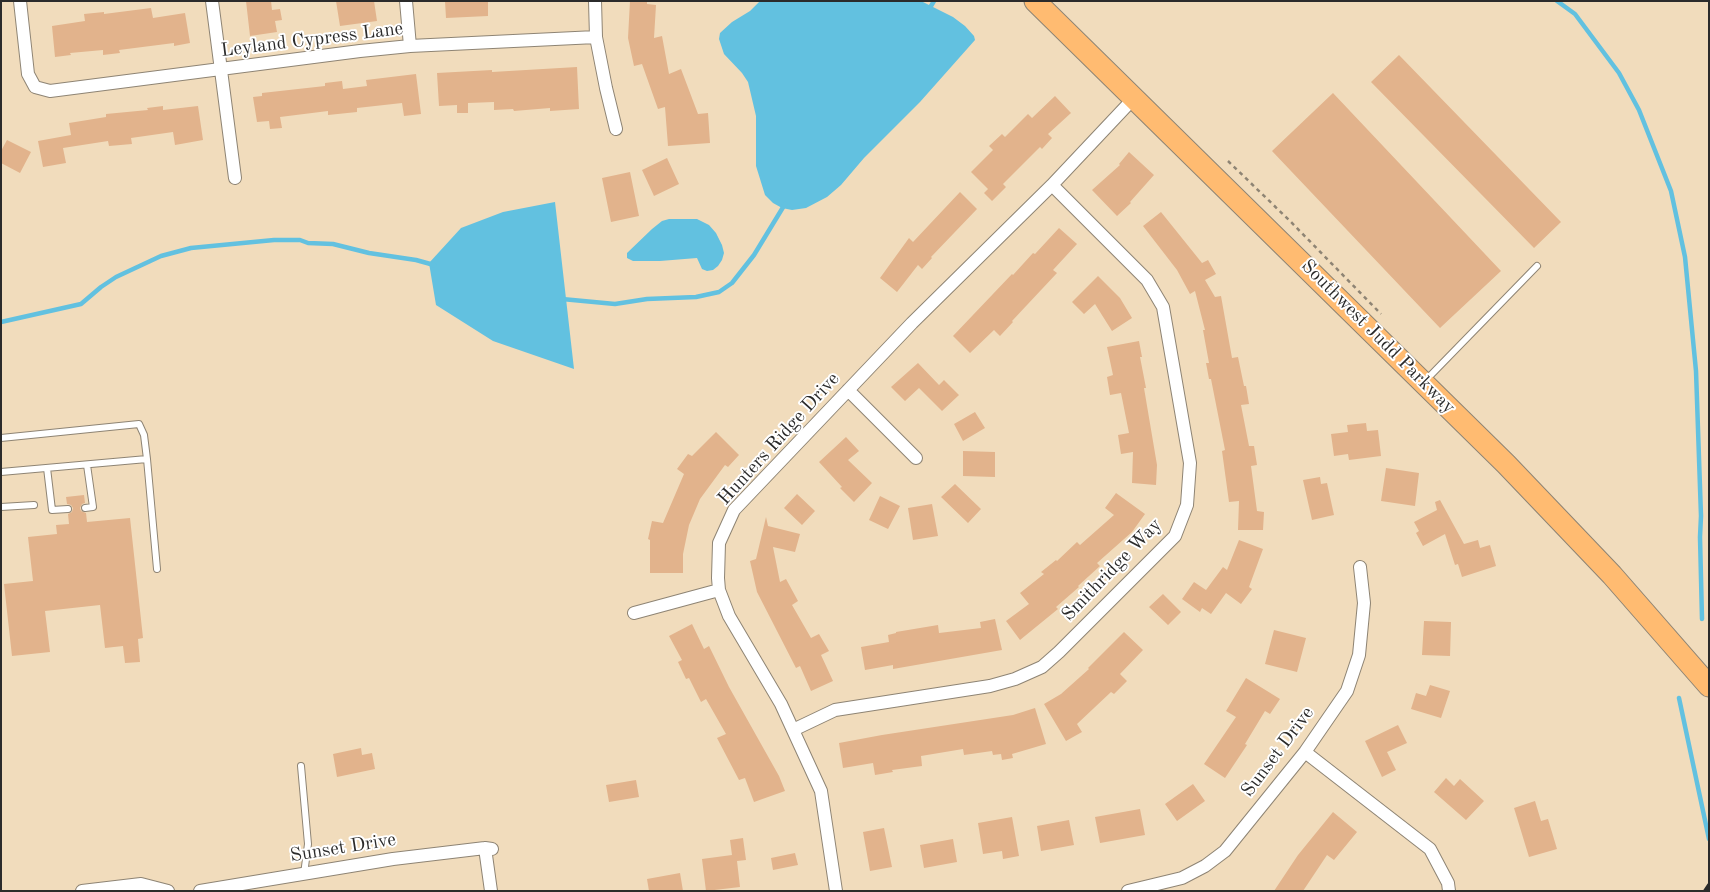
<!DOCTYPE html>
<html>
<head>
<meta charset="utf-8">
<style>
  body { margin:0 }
  #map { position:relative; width:1710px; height:892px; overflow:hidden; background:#f1dcbc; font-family:"Old Standard TT",serif }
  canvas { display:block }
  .frame { position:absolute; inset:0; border:2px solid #2b2b2b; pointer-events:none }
</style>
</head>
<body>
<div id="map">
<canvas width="1710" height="892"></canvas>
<div class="frame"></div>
</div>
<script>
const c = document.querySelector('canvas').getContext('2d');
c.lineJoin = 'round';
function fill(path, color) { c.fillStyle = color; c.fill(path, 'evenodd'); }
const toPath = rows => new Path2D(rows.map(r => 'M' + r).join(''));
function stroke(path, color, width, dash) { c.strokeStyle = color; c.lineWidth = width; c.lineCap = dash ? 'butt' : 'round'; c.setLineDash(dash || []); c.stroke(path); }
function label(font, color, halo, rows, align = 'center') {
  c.font = font + ' "Old Standard TT",serif'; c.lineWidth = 4; c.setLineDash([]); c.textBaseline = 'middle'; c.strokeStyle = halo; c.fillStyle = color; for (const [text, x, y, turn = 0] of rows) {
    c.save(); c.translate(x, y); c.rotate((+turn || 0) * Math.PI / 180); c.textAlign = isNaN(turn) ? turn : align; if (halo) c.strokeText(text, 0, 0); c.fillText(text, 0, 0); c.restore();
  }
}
fill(toPath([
  [760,1,921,1,953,17,965,26,974,36,975,40,920,102,864,158,841,185,827,197,806,208,792,210,782,208,773,203,765,195,756,166,756,116,748,82,742,73,724,54,719,39,720,33,732,22,750,11],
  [555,202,574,369,493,341,436,305,429,263,461,228,503,212],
  [669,219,697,219,709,225,716,233,722,245,724,253,722,260,718,266,713,270,707,271,702,269,697,258,660,261,633,261,627,258,627,253,652,229,662,221]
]), '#62c1e0');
stroke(toPath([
  [1557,1,1575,14,1619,73,1639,110,1671,191,1685,257,1696,371,1701,516,1700,537,1702,619],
  [928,11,934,1],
  [562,299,615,304,647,299,696,297,719,292,732,283,754,255,785,204],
  [1,322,81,304,101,287,116,277,161,256,191,248,274,240,300,240,308,243,333,244,369,253,416,260,434,265],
  [1679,698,1709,839]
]), '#62c1e0', 4.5);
fill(toPath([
  [246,1,271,1,272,10,280,9,282,20,275,21,277,32,250,36],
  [336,1,374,1,377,21,340,26],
  [445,1,488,1,488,16,446,18],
  [630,1,647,1,647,4,656,5,654,38,662,36,669,74,681,69,698,114,708,113,710,143,668,146,665,107,658,109,642,64,634,66,628,38],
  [151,8,153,18,185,13,190,43,174,46,174,43,119,50,120,53,103,55,103,50,70,53,71,55,55,57,52,26,85,21,84,14,104,12,104,14],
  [1399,55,1561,222,1534,248,1371,82],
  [577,67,579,109,550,111,550,108,514,111,513,109,494,110,494,102,468,103,468,113,457,113,457,105,439,106,437,73,492,70,492,72],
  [416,74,421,114,404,116,402,103,357,108,357,112,328,115,328,111,280,117,282,128,270,129,269,121,257,122,253,97,262,96,262,93,325,86,325,83,342,81,343,89,367,86,366,80],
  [1333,93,1501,271,1440,328,1272,151],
  [1055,96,1071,113,1048,134,1052,138,1042,149,1040,147,1003,184,1006,187,992,201,984,193,988,189,971,172,993,150,989,146,1002,134,1005,137,1028,114,1032,118],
  [163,106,163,110,198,106,203,140,175,145,173,132,131,138,132,144,109,146,108,141,63,148,66,163,43,167,38,141,71,135,69,123,106,117,106,114,148,110,147,108],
  [7,140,31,152,20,173,1,163,1,151],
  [1129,152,1154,175,1130,202,1131,203,1117,216,1092,190,1120,165,1119,164],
  [667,158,679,184,654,196,642,170],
  [630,172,639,216,611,222,602,178],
  [960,192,977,209,931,257,932,258,922,269,918,265,897,292,880,278,909,238,913,242],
  [1161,212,1202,263,1208,260,1216,274,1205,280,1215,297,1221,296,1232,358,1238,357,1244,386,1246,386,1249,404,1241,405,1249,446,1254,446,1257,465,1251,466,1257,511,1264,512,1263,530,1238,530,1239,501,1229,502,1222,451,1225,450,1211,379,1209,379,1206,363,1209,363,1203,330,1205,330,1195,291,1190,294,1177,270,1143,226],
  [1059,228,1077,244,1053,270,1057,273,1012,321,1013,322,1000,336,994,330,970,353,953,336,1012,274,1013,275,1033,253,1035,254],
  [1098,276,1120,298,1132,318,1112,331,1095,304,1084,314,1072,302],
  [1139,341,1142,357,1140,357,1146,388,1144,388,1157,465,1156,485,1132,483,1133,452,1121,454,1118,435,1129,433,1121,393,1110,395,1107,377,1113,375,1107,347],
  [918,363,939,385,944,380,959,395,942,411,919,388,905,401,891,387],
  [975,412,985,428,963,441,954,424],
  [1366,423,1367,431,1378,430,1381,456,1349,460,1348,454,1334,456,1331,434,1348,432,1347,425],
  [716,432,739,455,728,467,725,465,700,499,689,525,683,554,683,573,650,573,650,540,648,539,652,521,663,523,684,474,677,469,688,454,692,456],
  [846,437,859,451,848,460,872,483,854,502,840,488,842,487,819,462],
  [963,451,995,452,995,477,963,476],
  [1386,468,1419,473,1415,506,1381,501],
  [1320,477,1321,484,1327,483,1334,515,1312,520,1303,480],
  [955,484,981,509,968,523,941,497],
  [1116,493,1145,514,1132,532,1097,563,1100,566,1078,586,1079,587,1056,607,1058,609,1020,640,1006,621,1029,604,1020,593,1044,574,1041,572,1056,560,1057,561,1077,542,1080,545,1114,515,1105,508],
  [797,494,815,511,802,525,784,508],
  [84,495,85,503,82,504,80,508,81,511,86,513,87,522,130,518,143,638,138,639,140,662,125,663,123,646,105,648,100,605,45,611,50,652,12,656,4,584,33,581,28,537,57,534,56,525,69,524,68,514,72,512,73,508,71,505,67,504,66,497],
  [880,496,900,506,888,529,869,520],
  [1440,500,1464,544,1478,540,1480,548,1490,545,1496,566,1462,577,1458,564,1455,565,1445,534,1423,546,1416,533,1419,531,1414,522,1437,510,1435,502],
  [932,504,938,536,913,540,908,508],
  [766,517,768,526,800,534,795,552,773,547,780,582,786,579,798,601,792,605,811,638,819,634,829,651,821,655,833,681,811,691,800,666,796,668,757,592,750,561,756,559],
  [1239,540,1263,549,1249,587,1252,589,1241,604,1226,593,1211,614,1202,608,1200,612,1182,599,1194,582,1206,590,1223,567,1227,570],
  [1163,594,1181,612,1168,625,1149,607],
  [995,619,1002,650,893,669,893,665,865,670,861,647,889,642,888,635,896,633,896,632,938,625,939,633,981,628,980,622],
  [1424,621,1451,622,1450,656,1422,655],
  [692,624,704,649,709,646,729,687,779,776,785,791,754,802,745,778,739,780,717,738,726,734,706,699,701,702,689,678,686,679,678,662,682,660,669,636],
  [1274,630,1306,638,1297,672,1265,664],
  [1124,632,1143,650,1120,674,1127,681,1114,694,1111,692,1077,724,1082,732,1066,741,1044,704,1061,694,1089,669,1088,668],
  [1246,678,1280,699,1270,714,1265,711,1245,744,1247,745,1225,778,1204,764,1236,717,1226,711],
  [1430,685,1450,691,1441,718,1411,709,1416,693,1426,696],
  [1035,708,1046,744,1012,754,1013,758,1002,760,1001,754,993,755,992,751,964,755,963,749,921,756,922,766,892,770,893,772,875,775,873,763,843,768,839,743,882,735,1013,715],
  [1398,725,1407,743,1387,752,1396,770,1382,777,1365,741],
  [361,748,362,755,372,753,375,769,337,777,333,754],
  [1446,778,1454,786,1460,779,1484,801,1466,820,1434,792],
  [636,780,639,797,609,802,606,785],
  [1193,784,1205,801,1177,821,1165,804],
  [1535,801,1541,821,1548,819,1557,849,1529,857,1514,808],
  [1140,809,1145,835,1100,843,1095,817],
  [1333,812,1357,832,1334,860,1327,855,1303,891,1274,891,1298,855],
  [1012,817,1019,856,1003,859,1002,851,983,854,978,823],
  [1069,820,1074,845,1041,851,1037,826],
  [884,828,892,867,870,871,863,832],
  [743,838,746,860,737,861,740,887,706,891,702,859,732,855,730,840],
  [953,839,957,862,924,868,920,845],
  [795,853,798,865,773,870,771,858],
  [680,873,683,891,649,891,647,879]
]), '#e2b38c');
const service = toPath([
  [1426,380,1537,266],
  [1,438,139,424,144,435,147,459,1,472],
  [147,459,157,569],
  [47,468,52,510,68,509],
  [1,507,34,505],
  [85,508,93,507,87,465],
  [301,766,308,844,304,874]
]);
const minor = toPath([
  [20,1,28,74,35,87,50,91,360,51,410,46,596,37],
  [212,1,235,178],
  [406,1,410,46],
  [595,1,596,37,606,88,616,129],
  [848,390,916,458],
  [634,613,719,590],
  [793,730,835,710,990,686,1015,679,1042,667,1059,652,1175,536,1187,505,1190,463,1163,307,1147,280,1052,185],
  [1305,752,1430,849,1448,883,1449,891],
  [485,848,491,891],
  [82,891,141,884,168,891],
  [200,891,393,859,485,848,492,849],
  [836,891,821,791,781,704,729,616,719,590,718,578,719,543,734,510,912,323,1052,185,1134,98],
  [1128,891,1182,878,1205,866,1225,851,1305,752,1347,691,1359,655,1364,603,1360,567]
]);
const trunk = toPath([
  [1035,1,1506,464,1612,575,1709,686]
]);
stroke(service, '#8e8474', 8);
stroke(minor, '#8e8474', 14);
stroke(trunk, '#8e8474', 23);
stroke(toPath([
  [1228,161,1290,221,1381,314]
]), '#8e8474', 2.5, [4, 4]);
stroke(service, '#fff', 6);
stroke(minor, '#fff', 12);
stroke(trunk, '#ffbb71', 21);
stroke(toPath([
  [1705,891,1709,885]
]), '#2b2b2b', 4);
label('19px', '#2b2b2b', '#fff', [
  ["Leyland Cypress Lane",312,40,-7],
  ["Southwest Judd Parkway",1378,337,45],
  ["Hunters Ridge Drive",779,439,-48],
  ["Smithridge Way",1112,570,-46],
  ["Sunset Drive",1278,752,-53],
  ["Sunset Drive",343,848,-9]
]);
</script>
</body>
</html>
